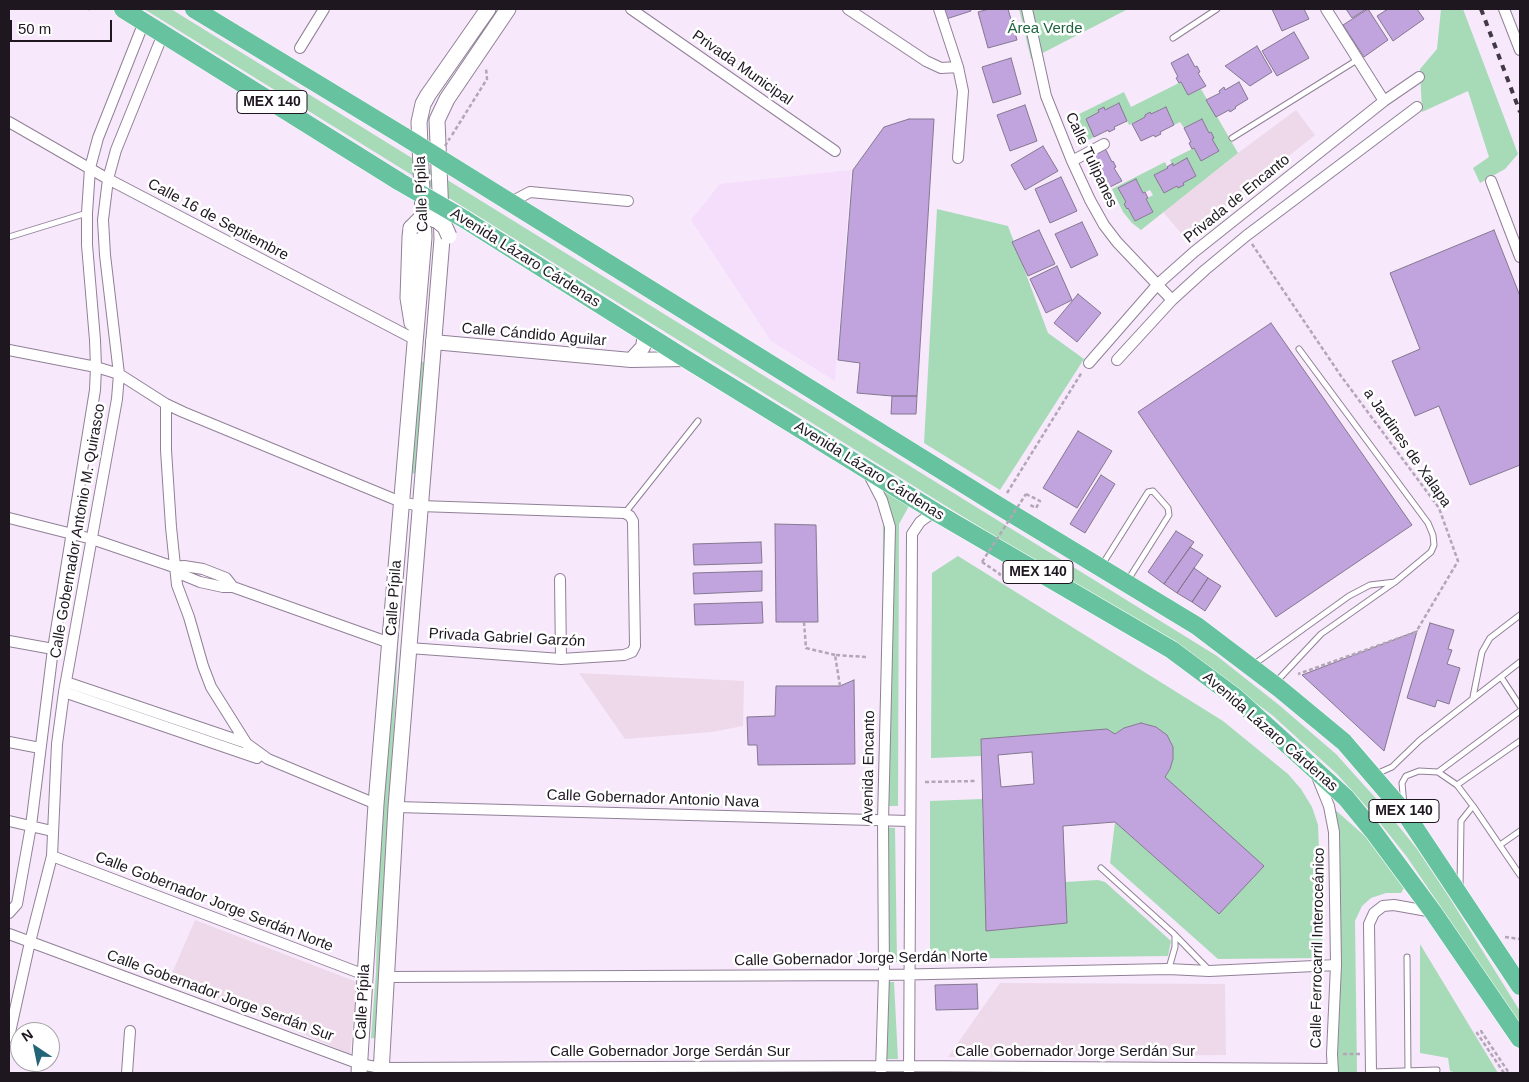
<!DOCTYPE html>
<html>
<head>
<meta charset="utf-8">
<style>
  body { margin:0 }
  #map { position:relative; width:1529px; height:1082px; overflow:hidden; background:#f7e8fc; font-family:Helvetica,sans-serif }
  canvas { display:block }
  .frame { position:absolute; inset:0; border:10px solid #1e1720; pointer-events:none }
  .north { position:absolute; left:10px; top:1022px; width:50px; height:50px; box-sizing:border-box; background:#fff; border:1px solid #a5a2a6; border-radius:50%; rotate:326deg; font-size:14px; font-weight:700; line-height:20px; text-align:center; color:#1e1720 }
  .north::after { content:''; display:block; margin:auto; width:18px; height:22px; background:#226577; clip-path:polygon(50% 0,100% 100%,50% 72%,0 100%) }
  .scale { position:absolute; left:10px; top:20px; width:102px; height:22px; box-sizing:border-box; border:2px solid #1e1720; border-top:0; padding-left:6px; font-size:15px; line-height:18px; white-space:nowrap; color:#1e1720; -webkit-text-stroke:4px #fff; paint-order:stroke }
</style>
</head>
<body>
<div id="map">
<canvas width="1529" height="1082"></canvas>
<div class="frame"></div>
<div class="north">N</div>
<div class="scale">50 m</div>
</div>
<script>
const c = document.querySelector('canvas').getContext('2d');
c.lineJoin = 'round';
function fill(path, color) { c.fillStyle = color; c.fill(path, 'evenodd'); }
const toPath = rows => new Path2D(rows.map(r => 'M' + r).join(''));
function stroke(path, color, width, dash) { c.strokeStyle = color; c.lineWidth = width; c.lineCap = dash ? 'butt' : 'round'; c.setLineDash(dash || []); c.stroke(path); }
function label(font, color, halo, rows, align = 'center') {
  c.font = font + ' Helvetica,sans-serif'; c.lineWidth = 5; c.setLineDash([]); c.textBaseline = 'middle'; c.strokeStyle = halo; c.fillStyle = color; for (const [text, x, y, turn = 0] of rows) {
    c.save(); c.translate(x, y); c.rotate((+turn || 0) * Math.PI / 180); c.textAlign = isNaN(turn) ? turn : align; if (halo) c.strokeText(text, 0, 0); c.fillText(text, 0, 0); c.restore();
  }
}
fill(toPath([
  [851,170,835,381,771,341,691,220,720,184]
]), '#f5ddfc');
fill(toPath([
  [1296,110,1315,135,1186,239,1163,212,1238,153],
  [579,673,744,681,743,726,712,732,625,739],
  [195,920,357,982,350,1054,170,978],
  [1000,983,1225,984,1226,1055,948,1057]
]), '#edd9e9');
fill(toPath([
  [144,9,171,9,1217,656,1279,705,1336,754,1380,803,1417,849,1449,897,1520,1011,1520,1025,1407,857,1372,813,1337,774,1272,715,1209,669],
  [1019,9,1128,9,1031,59],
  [1441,9,1463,9,1518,154,1505,169,1480,183,1473,168,1489,157,1468,91,1422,112,1420,69,1437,49],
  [1181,82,1188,95,1201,89,1238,153,1141,230,1132,223,1123,212,1112,189,1165,162,1168,168,1155,175,1164,193,1177,186,1178,188,1183,183,1196,175,1187,159,1173,166,1170,160,1194,148,1201,161,1218,152,1212,139,1211,132,1209,133,1202,119,1184,128,1180,122,1174,125,1165,107,1151,114,1150,112,1145,115,1145,117,1129,125,1118,103,1105,110,1104,108,1099,112,1086,119,1094,137,1087,141,1075,116,1124,92,1131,107],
  [1136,179,1143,193,1150,190,1153,195,1146,199,1153,212,1135,221,1128,208,1127,209,1124,204,1126,202,1119,188],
  [937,209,1008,226,1048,333,1084,359,1000,490,924,443],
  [417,362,424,362,419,474,410,473],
  [876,487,909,506,899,524,898,806,882,806,883,523],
  [407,519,398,645,379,1039,371,1038,376,972,380,796],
  [958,556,1223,721,1288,774,1301,789,1312,807,1318,825,1323,958,1218,959,1110,863,1115,822,1219,914,1165,777,1170,769,1173,759,1173,747,1167,735,1156,727,1141,723,1124,728,1115,734,1107,729,981,739,981,756,931,758,932,573],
  [982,799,987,931,1067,923,1065,882,1098,880,1105,882,1171,941,1168,956,930,959,930,801],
  [1332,807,1367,838,1404,888,1401,893,1386,893,1371,898,1362,906,1355,921,1357,1073,1336,1073,1335,1054,1340,926,1337,845],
  [881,827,895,828,897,962,881,962],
  [1420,944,1498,1073,1457,1073,1450,1071,1448,1058,1420,1053],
  [879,982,894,982,898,1059,880,1059]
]), '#a7dbb8');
const building = toPath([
  [939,9,970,9,971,11,943,20,939,9],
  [989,9,1008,9,1017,40,988,48,978,12,989,9],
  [1272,9,1304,9,1309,19,1282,31,1272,9],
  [1346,9,1366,9,1352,18,1346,9],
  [1368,9,1388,40,1364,57,1343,25,1368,9],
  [1388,9,1417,9,1424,19,1393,41,1377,16,1388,9],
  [1294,32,1309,58,1277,76,1262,51,1294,32],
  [1257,46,1272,72,1250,86,1225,66,1257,46],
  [1188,54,1195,67,1197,66,1200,72,1198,73,1206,86,1188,95,1181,82,1179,83,1176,78,1178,77,1171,63,1188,54],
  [1011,58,1021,94,993,103,982,67,1011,58],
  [1239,82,1248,99,1235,107,1236,108,1230,112,1229,110,1216,117,1206,100,1220,93,1219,91,1224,87,1225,90,1239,82],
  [1119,103,1127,121,1114,127,1115,129,1109,132,1108,130,1094,137,1086,119,1099,112,1098,110,1104,107,1105,110,1119,103],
  [1025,105,1037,141,1010,151,997,115,1025,105],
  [1166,107,1174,125,1160,132,1161,134,1155,137,1154,135,1141,141,1132,124,1145,117,1145,115,1150,112,1151,114,1166,107],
  [909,119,934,119,917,396,892,396,857,393,860,363,838,360,853,170,884,127,909,119],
  [1202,119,1209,133,1211,132,1214,138,1212,139,1219,151,1201,161,1194,148,1192,149,1189,143,1191,142,1184,128,1202,119],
  [1043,146,1058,171,1025,190,1011,165,1043,146],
  [1105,148,1112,162,1113,161,1116,167,1114,168,1122,181,1104,190,1097,177,1095,178,1092,172,1094,171,1087,157,1105,148],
  [1187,158,1196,176,1183,183,1184,185,1178,188,1177,186,1164,193,1154,175,1168,168,1167,167,1173,163,1173,166,1187,158],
  [1061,177,1077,211,1050,223,1035,189,1061,177],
  [1136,179,1143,193,1145,192,1148,198,1146,199,1153,212,1135,221,1128,208,1127,209,1124,204,1126,202,1118,188,1136,179],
  [1082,222,1098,255,1071,268,1055,234,1082,222],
  [1039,230,1055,264,1028,276,1012,242,1039,230],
  [1494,230,1520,296,1520,465,1470,485,1439,406,1415,416,1392,361,1420,349,1390,273,1494,230],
  [1057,266,1072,300,1046,313,1030,279,1057,266],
  [1078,294,1101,313,1077,342,1054,323,1078,294],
  [1271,323,1412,525,1276,617,1138,412,1271,323],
  [892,396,917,396,916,414,891,414,892,396],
  [1078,431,1112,451,1077,508,1043,488,1078,431],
  [1101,475,1115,484,1085,533,1070,524,1101,475],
  [775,524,816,525,818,622,776,622,775,524],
  [1176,531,1194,542,1164,584,1148,572,1176,531],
  [761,542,762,563,694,565,693,544,761,542],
  [1190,547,1203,555,1177,593,1164,584,1190,547],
  [1194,568,1208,578,1192,602,1177,593,1194,568],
  [762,571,762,591,694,594,693,573,762,571],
  [1208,578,1221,586,1205,611,1192,602,1208,578],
  [762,602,763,623,695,625,694,604,762,602],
  [1430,623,1454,630,1448,649,1452,650,1447,664,1460,668,1449,704,1437,700,1435,707,1407,698,1430,623],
  [1417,631,1384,751,1302,675,1417,631],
  [854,680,855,764,758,765,757,745,748,745,747,717,775,716,776,686,840,686,854,680],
  [1141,723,1156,727,1167,735,1173,747,1173,759,1170,769,1165,777,1264,866,1219,914,1115,822,1063,826,1067,923,986,931,981,739,1107,729,1115,734,1124,728,1141,723],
  [1032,752,1034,784,1001,787,998,755,1032,752],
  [977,984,978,1009,936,1010,935,985,977,984]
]);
fill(building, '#c1a3dd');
stroke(building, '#847890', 1);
const service = toPath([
  [1173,38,1217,9],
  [1232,138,1357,60],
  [9,237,87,213],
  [1299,349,1428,523,1433,535,1434,545,1431,552,1395,582],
  [625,513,698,421],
  [1102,565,1148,492,1153,491,1168,508,1169,515,1128,580],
  [1253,665,1349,596,1370,585,1395,582,1321,634,1276,682],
  [1501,677,1520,706],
  [1473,697,1482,652,1490,638,1520,615],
  [1438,772,1520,711],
  [1376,774,1392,767,1420,740,1520,662],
  [1457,785,1520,741],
  [1404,805,1402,783,1406,776,1419,771,1438,772,1457,785,1473,806,1520,875],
  [1500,845,1520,831],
  [1101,868,1173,933,1208,969],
  [1460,887,1461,821,1473,806],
  [1407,957,1408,1071],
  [1169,968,1175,947,1175,935],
  [1371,1072,1437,1070]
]);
const minor = toPath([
  [631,9,835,151],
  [848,9,926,61,941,68,958,67],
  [939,9,958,67,963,91,958,158],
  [1027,9,1046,96,1072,161,1090,200,1104,225,1117,242,1172,300],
  [1326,9,1384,101],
  [1504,9,1520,50],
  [300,48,324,9],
  [9,122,108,179,416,340],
  [1072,161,1104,144],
  [1491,181,1520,257],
  [511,202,530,192,628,201],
  [9,350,96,367,119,374,166,404,183,412,401,502,420,506,625,513,630,516,633,521,635,646,632,652,624,655,561,659,409,648],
  [1117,360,1172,300,1205,270,1246,236,1417,107],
  [1089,363,1158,284,1194,252,1384,101,1419,77],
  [166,404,166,450,171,527,177,585,189,617,203,666,211,687,255,757],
  [868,473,882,500,890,527,883,821,884,975,881,1071],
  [9,518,92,539,174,567,183,575,200,582,223,587,233,587,390,643],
  [174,567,184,566,203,569,226,578,233,587],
  [560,579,561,659],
  [9,641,53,649],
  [66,682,246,743,268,759,376,804],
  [64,692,257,758],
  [9,742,40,748],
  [1316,774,1329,806,1334,832,1336,965,1332,1054,1333,1073],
  [396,807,909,821],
  [9,821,52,831],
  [52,856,365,975],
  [9,913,17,904,31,826,53,649,95,390,96,367,95,340,87,245,87,213,90,168,98,138,144,22],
  [9,934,360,1064,381,1068,909,1066,1333,1069],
  [387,977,884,975,1168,969,1209,971,1336,965],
  [9,1037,30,942,52,856,57,744,64,692,117,399,119,374,105,255,103,220,108,179,116,150,163,34],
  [127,1073,130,1031],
  [909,1073,912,534,920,522,928,516,937,513],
  [1371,1073,1369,924,1374,913,1383,906,1394,905,1433,912]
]);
const tertiary = toPath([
  [433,342,631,360,686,359],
  [631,360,643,347,645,334]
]);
const secondary = toPath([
  [411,228,410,237,408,298,412,323],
  [359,1073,376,804,424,237,419,122,423,104,428,95,488,9],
  [381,1073,396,807,442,239,437,120,447,99,508,9]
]);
const trunk = toPath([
  [123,9,400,182],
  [194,9,405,137],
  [471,178,999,506,1197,626,1280,689,1344,742,1405,813,1520,986],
  [464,219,686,359,937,513,1172,650,1235,697,1346,798,1373,831,1433,912,1520,1039]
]);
stroke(service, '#918197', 7);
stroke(minor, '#918197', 12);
stroke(tertiary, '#918197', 16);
stroke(secondary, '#918197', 17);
stroke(trunk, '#fff', 19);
stroke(toPath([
  [88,9,90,9],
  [452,135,487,79,486,68],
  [1252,244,1341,376,1439,508,1458,561,1416,632,1298,674],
  [1007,493,1082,372],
  [1026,494,1040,501,1036,508,1030,505],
  [982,562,1000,574,999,576],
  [804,622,806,648,835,655],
  [840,686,835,655,866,657],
  [925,782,975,781],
  [1505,937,1520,939],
  [1343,1054,1360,1054],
  [1504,1073,1477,1033,1481,1031,1509,1073]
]), '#b3a6b7', 2.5, [4, 2.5]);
stroke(service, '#fff', 5);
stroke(minor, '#fff', 10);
stroke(tertiary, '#fff', 14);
stroke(secondary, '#fff', 15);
stroke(trunk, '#67c29f', 18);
stroke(toPath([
  [1481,9,1520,112]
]), '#413943', 4, [6, 6]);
const secondaryBridge = toPath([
  [411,228,421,218,427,217,438,221,445,227,449,236]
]);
const trunkBridge = toPath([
  [405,137,471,178],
  [400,182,464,219]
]);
stroke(secondaryBridge, '#918197', 17, []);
stroke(trunkBridge, '#fff', 19, []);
stroke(toPath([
  [445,146,450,138],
  [982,562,1026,494]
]), '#b3a6b7', 2.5, [4, 2.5]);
stroke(secondaryBridge, '#fff', 15);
stroke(trunkBridge, '#67c29f', 18);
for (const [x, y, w] of [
  [272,102,70],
  [1038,572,70],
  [1404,811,70]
]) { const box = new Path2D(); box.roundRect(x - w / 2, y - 11.5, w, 23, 4); c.fillStyle = '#fff'; c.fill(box); stroke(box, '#1e1720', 1); }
label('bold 14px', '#1e1720', null, [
  ["MEX 140",272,102],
  ["MEX 140",1038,572],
  ["MEX 140",1404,811]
]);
label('15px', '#1e643e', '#fff', [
  ["Área Verde",1045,29]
]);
label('15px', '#1e1720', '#fff', [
  ["Privada Municipal",742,68,35],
  ["Calle Tulipanes",1091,160,65],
  ["Calle Pípila",422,194,-92],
  ["Privada de Encanto",1237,199,-39],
  ["Calle 16 de Septiembre",218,220,28],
  ["Avenida Lázaro Cárdenas",525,258,32],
  ["Calle Cándido Aguilar",534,335,5],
  ["a Jardines de Xalapa",1407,448,55],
  ["Avenida Lázaro Cárdenas",869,471,32],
  ["Calle Gobernador Antonio M. Quirasco",78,531,-80],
  ["Calle Pípila",394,598,-86],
  ["Privada Gabriel Garzón",507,638,3],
  ["Avenida Lázaro Cárdenas",1270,732,41],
  ["Avenida Encanto",869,767,-89],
  ["Calle Gobernador Antonio Nava",653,799,2],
  ["Calle Gobernador Jorge Serdán Norte",214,902,21],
  ["Calle Ferrocarril Interoceánico",1318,948,-89],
  ["Calle Gobernador Jorge Serdán Norte",861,959,-1],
  ["Calle Gobernador Jorge Serdán Sur",220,996,20],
  ["Calle Pípila",363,1002,-87],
  ["Calle Gobernador Jorge Serdán Sur",670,1052],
  ["Calle Gobernador Jorge Serdán Sur",1075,1052]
]);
</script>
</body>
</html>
